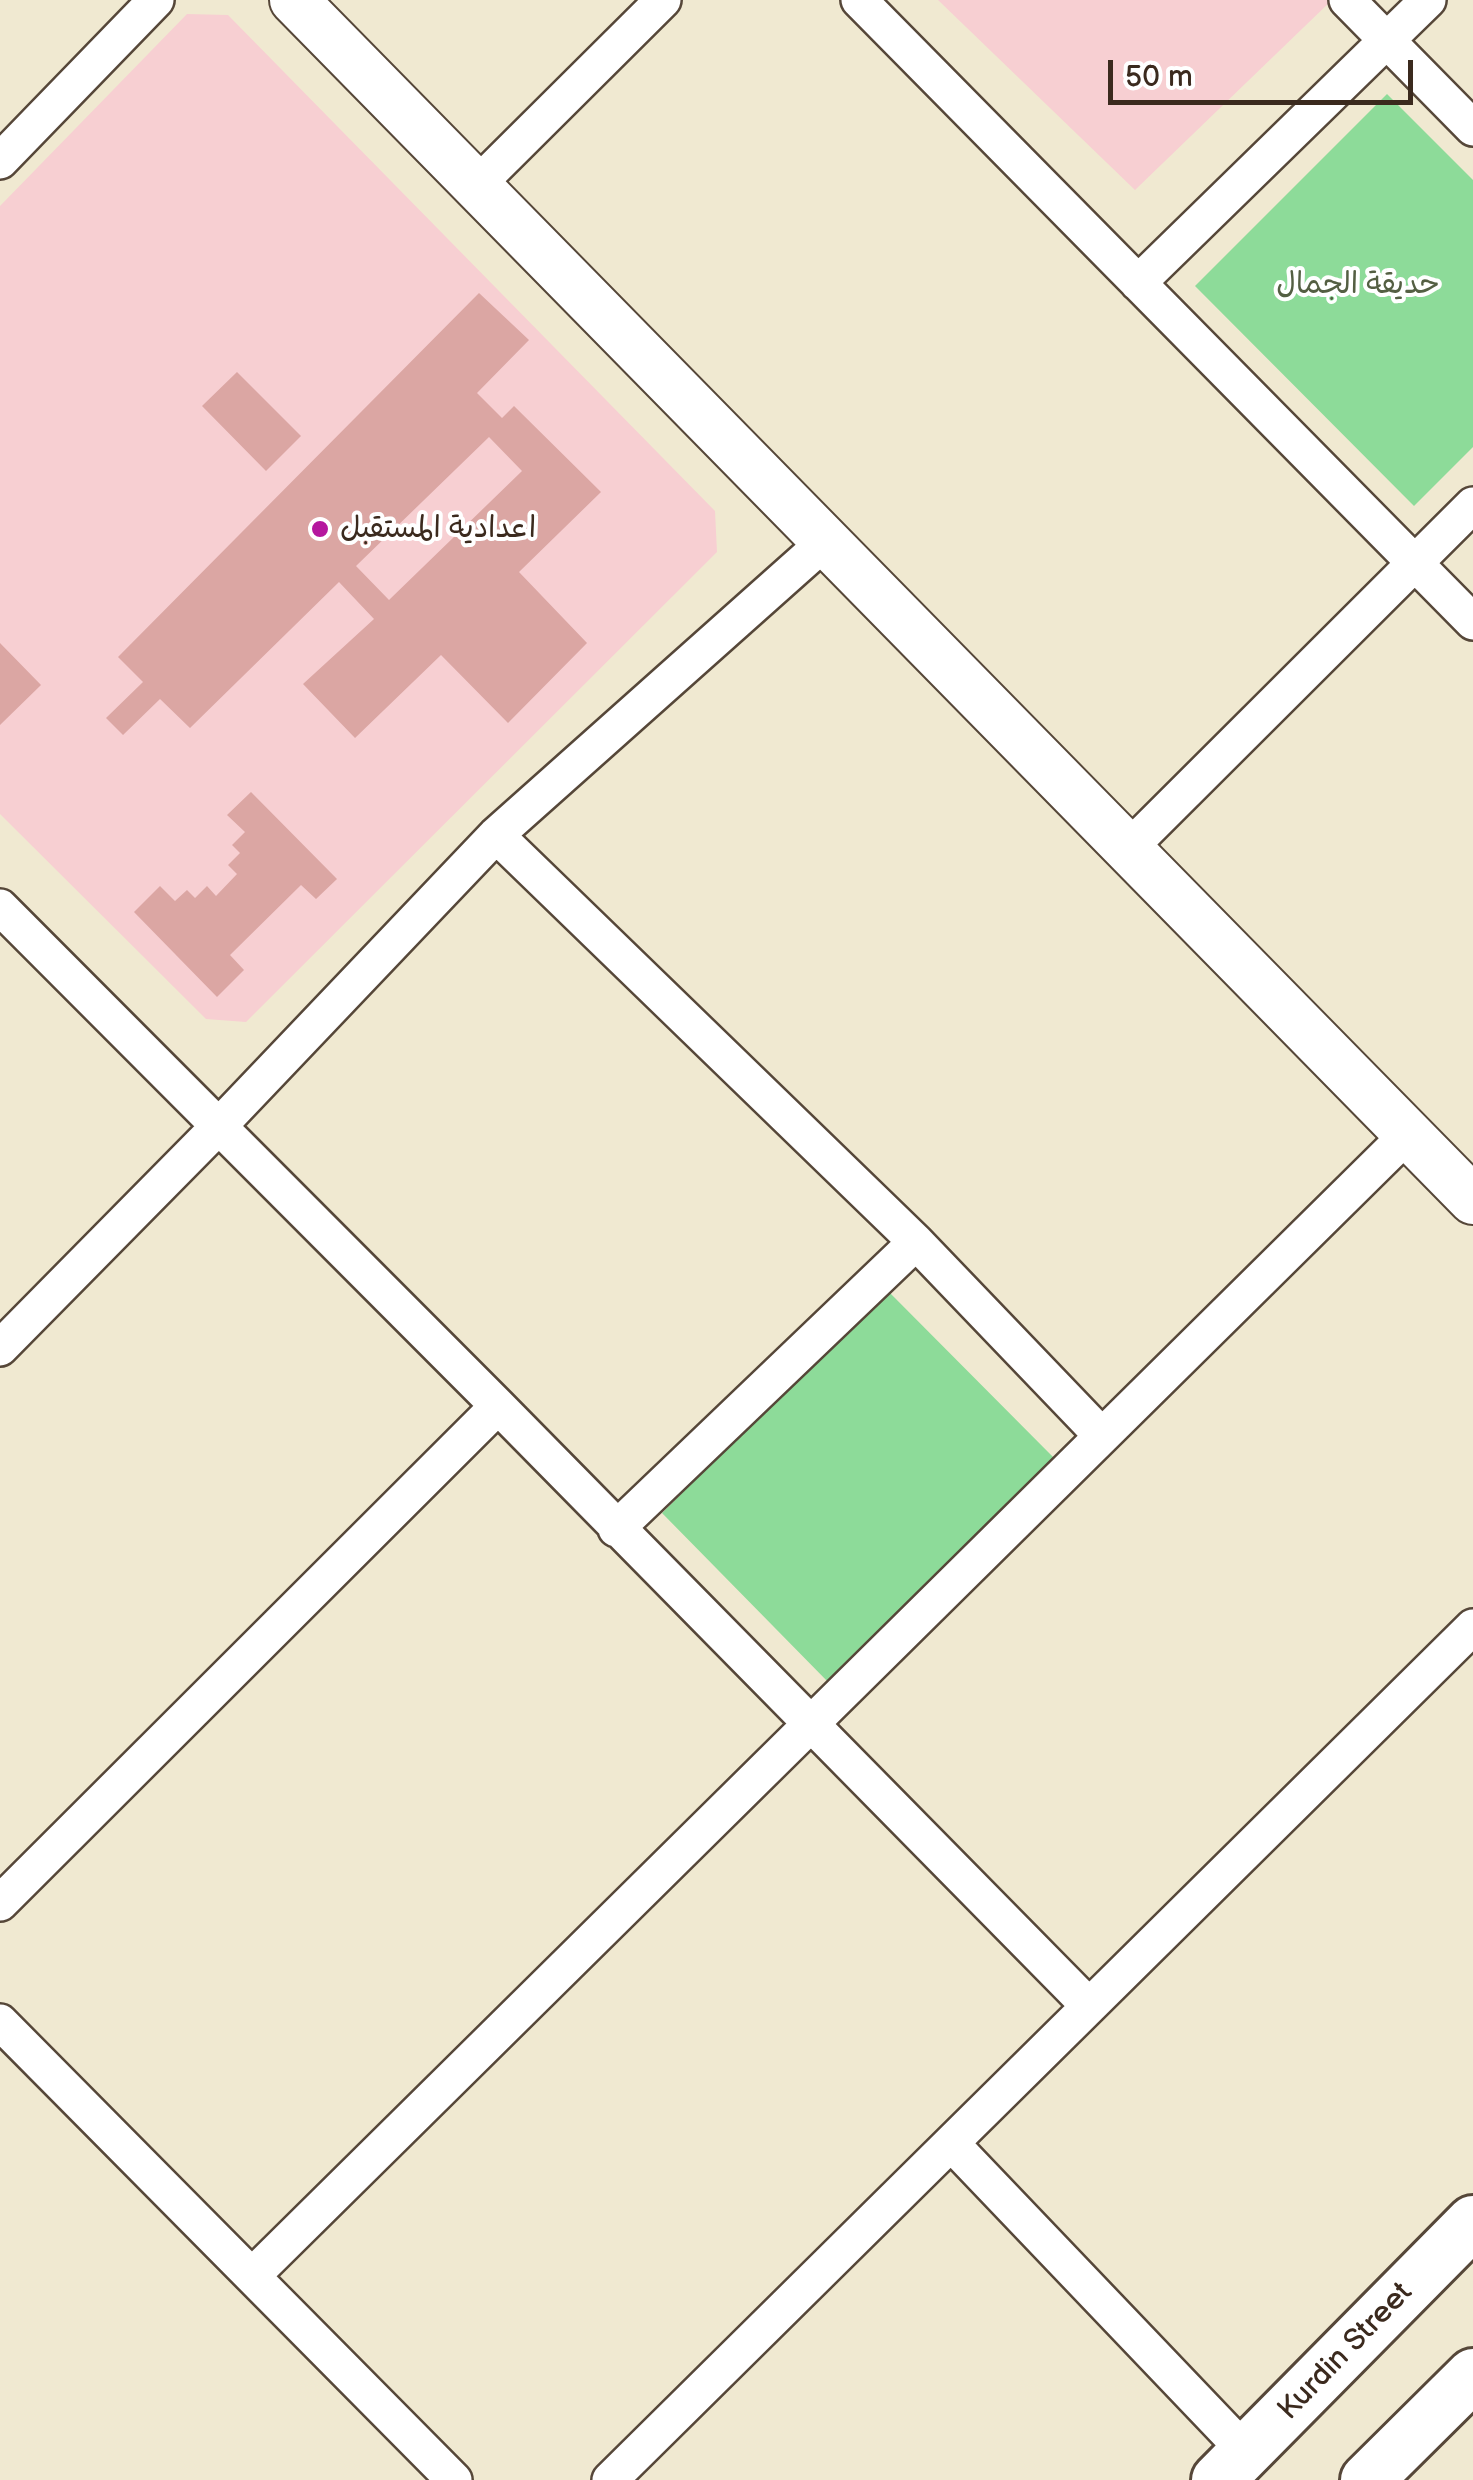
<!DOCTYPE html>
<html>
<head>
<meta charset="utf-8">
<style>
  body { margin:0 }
  #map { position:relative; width:1473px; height:2480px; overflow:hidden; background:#f0e9d1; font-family:"Balsamiq Sans",sans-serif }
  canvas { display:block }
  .scale { position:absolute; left:1108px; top:60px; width:305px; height:45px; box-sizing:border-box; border:5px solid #3b2a1e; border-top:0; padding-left:12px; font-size:30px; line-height:35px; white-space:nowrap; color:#3b2a1e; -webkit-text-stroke:8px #fff; paint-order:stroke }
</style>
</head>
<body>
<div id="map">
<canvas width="1473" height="2480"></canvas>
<div class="scale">50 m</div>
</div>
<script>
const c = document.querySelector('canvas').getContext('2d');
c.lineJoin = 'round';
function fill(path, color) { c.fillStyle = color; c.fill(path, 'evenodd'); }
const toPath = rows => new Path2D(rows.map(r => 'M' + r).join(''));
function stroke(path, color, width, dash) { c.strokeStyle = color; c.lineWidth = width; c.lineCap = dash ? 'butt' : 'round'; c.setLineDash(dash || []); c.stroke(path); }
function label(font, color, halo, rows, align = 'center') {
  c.font = font + ' "Balsamiq Sans","Playpen Sans Arabic",sans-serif'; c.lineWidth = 8; c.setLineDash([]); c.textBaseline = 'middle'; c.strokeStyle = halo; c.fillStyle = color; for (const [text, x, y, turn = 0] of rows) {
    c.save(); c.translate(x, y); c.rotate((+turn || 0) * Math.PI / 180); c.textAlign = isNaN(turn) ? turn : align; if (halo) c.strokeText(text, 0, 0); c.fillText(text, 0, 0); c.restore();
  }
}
fill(toPath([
  [938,0,1332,0,1135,190],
  [187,14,228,15,715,511,717,552,246,1022,206,1019,0,814,0,206]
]), '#f7cfd2');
fill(toPath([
  [1387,94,1473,180,1473,447,1414,506,1195,286],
  [887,1290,1058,1462,830,1684,662,1513]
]), '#8ddb99');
fill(toPath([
  [479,293,529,340,477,393,502,418,514,406,601,492,519,572,587,643,508,723,441,655,355,738,303,684,374,619,339,582,190,728,160,699,123,735,106,718,143,682,118,657],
  [489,437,522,471,389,600,356,566],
  [237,372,301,436,266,471,202,406],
  [0,643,41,685,0,725],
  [251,792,337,879,316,899,301,885,230,955,244,970,217,997,134,912,160,886,175,901,187,890,195,898,207,886,216,896,237,874,228,865,240,853,232,845,245,832,227,815]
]), '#dba6a3');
const street = toPath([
  [859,0,1473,622],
  [1347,0,1473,128],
  [0,161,156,0],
  [475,187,663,0],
  [1138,283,1428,0],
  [496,835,916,1242,1102,1436],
  [1128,849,1473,505],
  [0,907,498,1406,1089,2006],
  [0,1348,218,1127,496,835,826,541],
  [616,1529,916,1242],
  [0,1903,498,1406],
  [0,2022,454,2480],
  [951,2143,1247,2453],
  [252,2276,1408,1134],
  [610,2480,1473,1627]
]);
const secondary = toPath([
  [294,0,1473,1200]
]);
const primary = toPath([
  [1218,2480,1473,2222],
  [1367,2480,1473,2375]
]);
stroke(street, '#564739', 40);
stroke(secondary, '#564739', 52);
stroke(primary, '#564739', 58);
stroke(street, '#fff', 35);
stroke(secondary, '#fff', 48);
stroke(primary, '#fff', 52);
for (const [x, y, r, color] of [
  [320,529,10,"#b5179e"]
]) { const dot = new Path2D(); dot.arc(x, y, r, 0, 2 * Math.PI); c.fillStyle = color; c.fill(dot); stroke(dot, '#fff', 4); }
label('30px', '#545f43', '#fff', [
  ["حديقة الجمال",1358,285]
]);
label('30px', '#3b2a1e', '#fff', [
  ["اعدادية المستقبل",340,529]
], 'left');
label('30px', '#3b2a1e', '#fff', [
  ["Kurdin Street",1346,2352,-46]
]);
</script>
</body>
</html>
